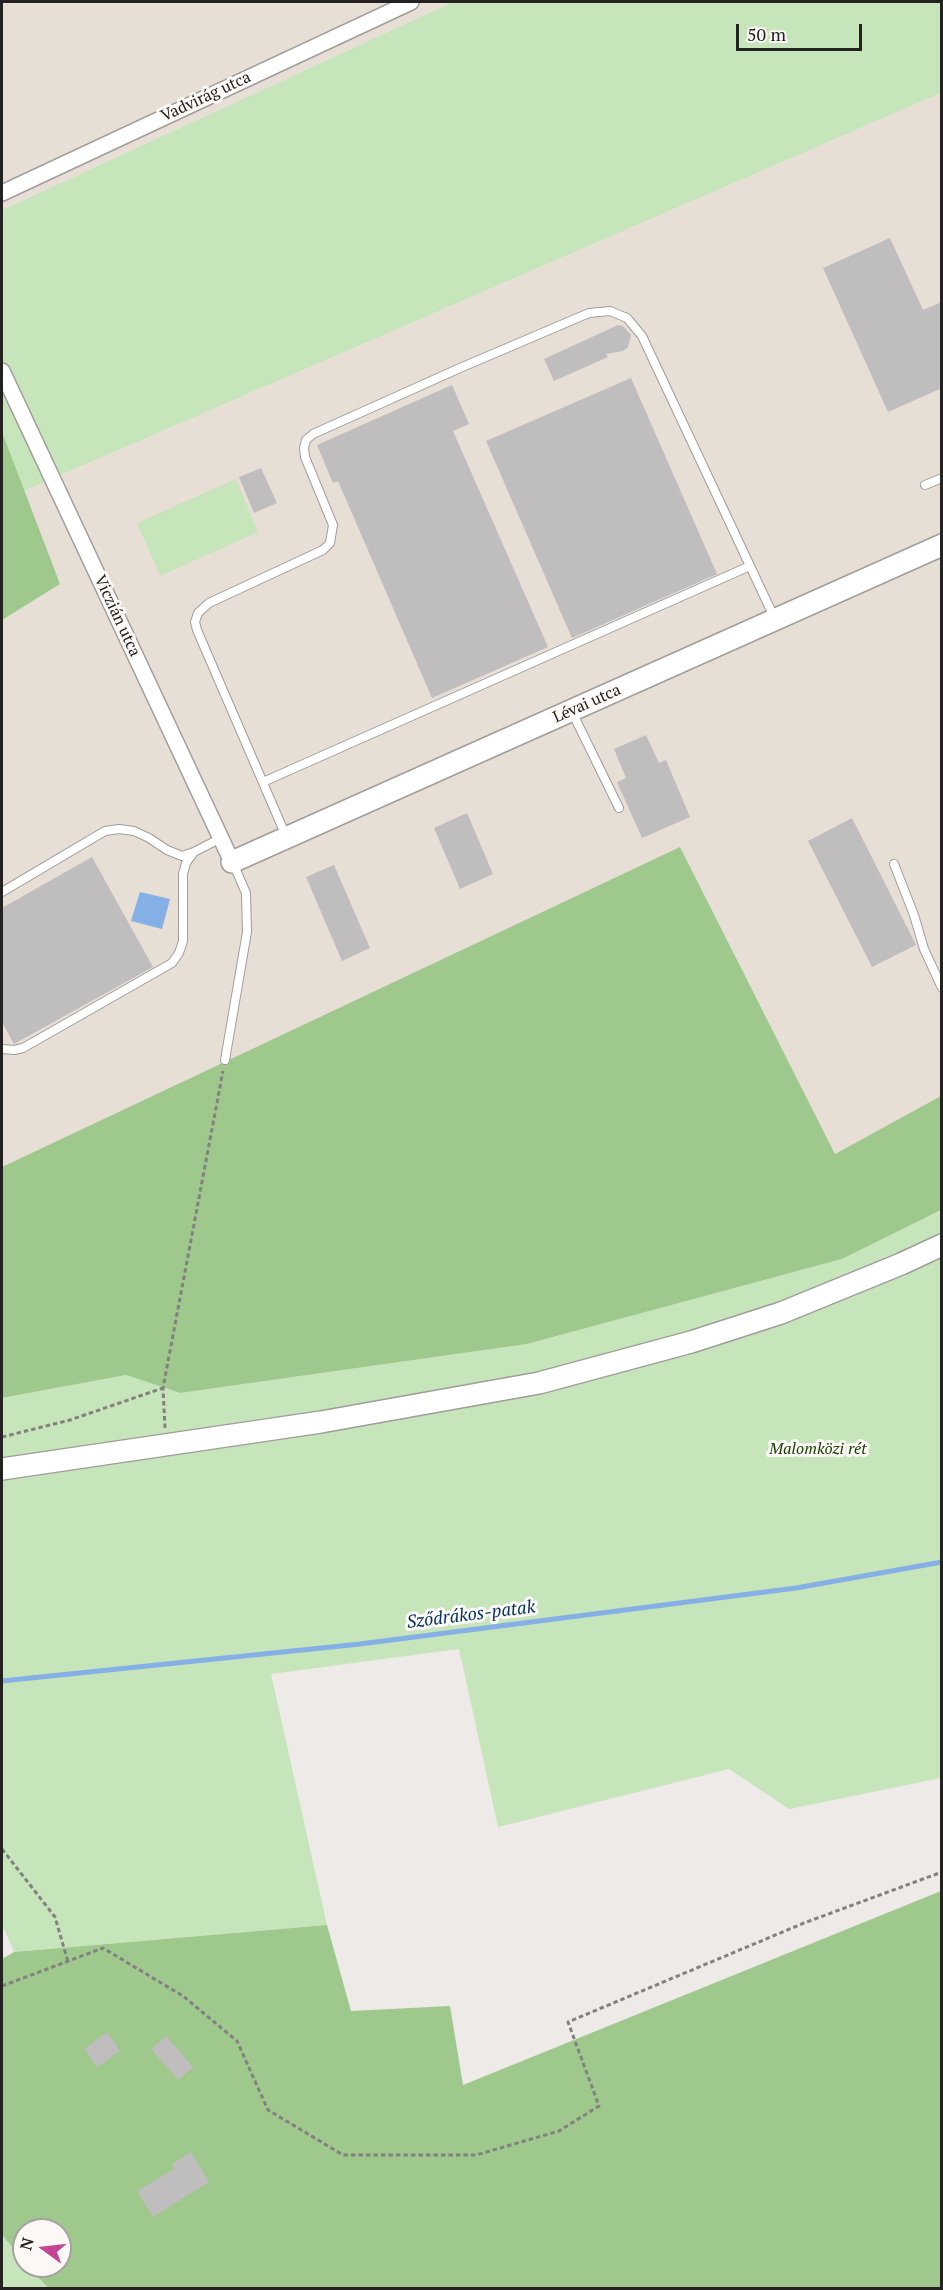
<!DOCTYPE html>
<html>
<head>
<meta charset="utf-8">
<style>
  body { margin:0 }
  #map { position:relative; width:943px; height:2290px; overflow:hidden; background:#edeae8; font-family:"PT Serif",serif }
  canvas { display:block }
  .frame { position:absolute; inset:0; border:3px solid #232221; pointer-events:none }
  .north { position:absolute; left:12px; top:2218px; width:60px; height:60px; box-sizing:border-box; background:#fbf8f5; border:2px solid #a5a2a0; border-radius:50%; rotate:285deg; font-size:16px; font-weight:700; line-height:24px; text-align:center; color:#232221 }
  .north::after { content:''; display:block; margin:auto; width:21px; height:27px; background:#c44693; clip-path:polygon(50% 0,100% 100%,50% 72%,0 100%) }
  .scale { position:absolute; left:736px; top:24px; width:126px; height:27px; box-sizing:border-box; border:3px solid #232221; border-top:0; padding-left:8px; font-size:18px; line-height:21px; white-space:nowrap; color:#232221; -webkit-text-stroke:4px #fbf8f5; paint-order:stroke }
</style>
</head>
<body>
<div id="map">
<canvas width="943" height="2290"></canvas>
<div class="frame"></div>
<div class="north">N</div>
<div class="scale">50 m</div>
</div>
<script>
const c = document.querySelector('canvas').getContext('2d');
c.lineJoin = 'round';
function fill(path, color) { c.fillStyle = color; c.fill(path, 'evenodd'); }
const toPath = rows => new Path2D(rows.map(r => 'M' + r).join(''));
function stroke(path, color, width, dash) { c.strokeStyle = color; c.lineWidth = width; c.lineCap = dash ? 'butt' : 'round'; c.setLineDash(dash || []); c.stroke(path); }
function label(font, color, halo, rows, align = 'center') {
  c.font = font + ' "PT Serif",serif'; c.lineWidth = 6; c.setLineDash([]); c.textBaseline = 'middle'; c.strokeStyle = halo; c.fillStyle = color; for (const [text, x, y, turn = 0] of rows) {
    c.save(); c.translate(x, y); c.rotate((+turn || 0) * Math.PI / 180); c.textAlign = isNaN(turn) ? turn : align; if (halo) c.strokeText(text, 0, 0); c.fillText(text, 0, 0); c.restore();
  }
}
fill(toPath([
  [2,2,453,2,2,210],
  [941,93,941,1096,835,1154,680,847,2,1167,2,620,60,584,24,491]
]), '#e7ded6');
fill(toPath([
  [453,2,941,2,941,93,24,491,2,432,2,210],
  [236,479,258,532,160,576,137,523],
  [941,1210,941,1778,789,1809,729,1769,498,1827,459,1649,271,1674,327,1925,14,1952,2,1924,2,1398,126,1375,180,1393,527,1344,842,1259],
  [2,2235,24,2261,24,2266,28,2266,48,2288,2,2288]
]), '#c7e5ba');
fill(toPath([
  [2,432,60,584,2,620],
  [680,847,835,1154,941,1096,941,1210,842,1259,527,1344,180,1393,126,1375,2,1398,2,1167],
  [941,1891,941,2288,48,2288,28,2266,60,2266,60,2230,24,2230,24,2261,2,2235,2,1959,14,1952,327,1925,351,2011,450,2006,463,2085]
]), '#9fc88d');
fill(toPath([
  [140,892,170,899,162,929,131,921]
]), '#85b0e6');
stroke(toPath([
  [2,1681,360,1644,796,1588,942,1562]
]), '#85b0e6', 5);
fill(toPath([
  [890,238,923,310,942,302,942,388,888,412,823,268],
  [618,325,623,326,631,335,628,347,623,351,606,354,608,357,554,381,544,359],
  [631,378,717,574,572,638,486,441],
  [452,385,469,424,453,431,548,647,432,698,338,481,333,483,317,445],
  [261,468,277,503,254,513,239,477],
  [646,735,659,763,666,760,690,817,642,838,617,782,626,778,614,749],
  [467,813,493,874,460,889,434,828],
  [852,818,916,945,872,967,808,841],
  [92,857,153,967,14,1044,2,1022,2,908],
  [334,865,370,948,342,961,306,877],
  [107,2032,120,2051,97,2067,84,2049],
  [166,2036,193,2067,178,2080,151,2049],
  [191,2152,209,2182,153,2217,137,2191,174,2169,172,2164]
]), '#c0bdbf');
const lane = toPath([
  [925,485,942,478],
  [572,712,619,808],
  [263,782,750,566],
  [286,836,197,630,195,622,198,613,209,603,323,550,330,543,333,525,305,457,304,448,306,440,313,434,460,368,589,313,610,311,627,318,642,336,774,617],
  [894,864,914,915,924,949,942,988],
  [2,892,105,831,119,829,134,831,149,838,167,850,182,856,194,852,221,838],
  [2,1049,14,1050,23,1048,172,963,179,953,183,941,183,874,186,863,194,852],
  [225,1060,247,932,246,893,233,863]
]);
const street = toPath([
  [2,193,411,2],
  [2,371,232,862]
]);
const secondary = toPath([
  [232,862,942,545],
  [2,1469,321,1422,539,1383,691,1342,781,1313,901,1264,942,1245]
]);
stroke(lane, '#a09d9b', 10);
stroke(street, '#a09d9b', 18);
stroke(secondary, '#a09d9b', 24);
stroke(toPath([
  [165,1428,163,1388,223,1071],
  [2,1437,70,1420,163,1388],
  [2,1849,55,1917,68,1962],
  [2,1986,103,1948,183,1996,237,2041,268,2110,343,2155,476,2155,559,2131,599,2106,568,2022,804,1923,942,1872]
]), '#838180', 3, [4.5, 3]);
stroke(lane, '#fff', 8);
stroke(street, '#fff', 15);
stroke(secondary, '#fff', 21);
label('16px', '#232221', '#fbf8f5', [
  ["Vadvirág utca",206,97,-25],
  ["Viczián utca",117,616,65],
  ["Lévai utca",587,704,-24]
]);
label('italic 16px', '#173c00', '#fbf8f5', [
  ["Malomközi rét",818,1449]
]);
label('italic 18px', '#053363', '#fbf8f5', [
  ["Sződrákos-patak",471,1615,-7]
]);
</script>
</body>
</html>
